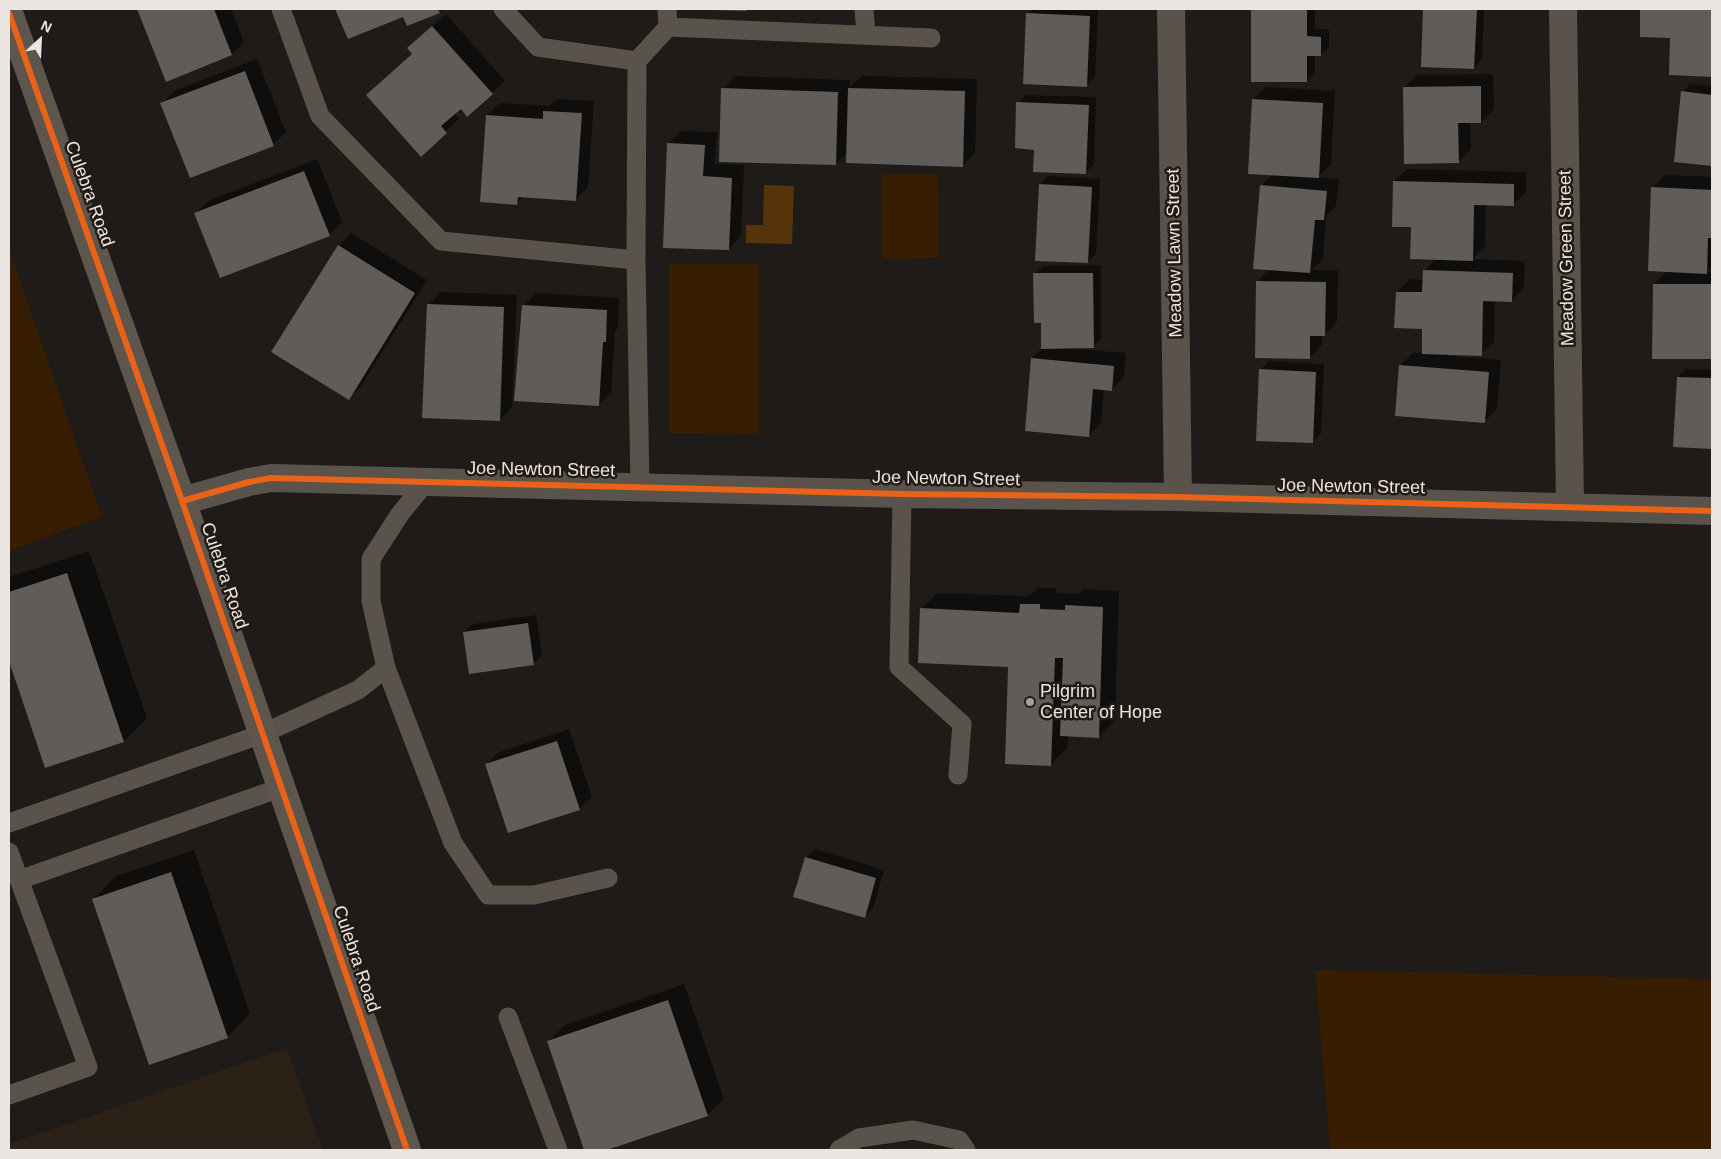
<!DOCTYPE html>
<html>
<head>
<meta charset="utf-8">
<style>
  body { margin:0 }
  #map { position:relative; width:1721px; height:1159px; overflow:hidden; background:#1e1b18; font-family:Arial,sans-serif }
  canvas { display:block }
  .frame { position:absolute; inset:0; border:10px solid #ebe6e1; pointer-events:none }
  .north { position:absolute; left:15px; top:15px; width:50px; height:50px; -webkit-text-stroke:4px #221b14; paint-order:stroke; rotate:25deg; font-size:14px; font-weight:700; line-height:20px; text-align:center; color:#ebe6e1 }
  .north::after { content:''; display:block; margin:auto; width:18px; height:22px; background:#ebe6e1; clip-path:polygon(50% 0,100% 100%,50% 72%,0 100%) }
</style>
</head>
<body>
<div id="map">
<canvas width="1721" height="1159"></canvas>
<div class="frame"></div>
<div class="north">N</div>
</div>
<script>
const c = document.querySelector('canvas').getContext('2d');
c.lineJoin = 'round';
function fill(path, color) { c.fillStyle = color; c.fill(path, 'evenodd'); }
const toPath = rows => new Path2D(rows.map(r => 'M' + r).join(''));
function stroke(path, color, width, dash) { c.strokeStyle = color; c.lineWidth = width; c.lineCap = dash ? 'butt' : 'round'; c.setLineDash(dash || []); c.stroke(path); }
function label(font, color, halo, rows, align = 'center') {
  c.font = font + ' Arial,sans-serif'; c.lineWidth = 5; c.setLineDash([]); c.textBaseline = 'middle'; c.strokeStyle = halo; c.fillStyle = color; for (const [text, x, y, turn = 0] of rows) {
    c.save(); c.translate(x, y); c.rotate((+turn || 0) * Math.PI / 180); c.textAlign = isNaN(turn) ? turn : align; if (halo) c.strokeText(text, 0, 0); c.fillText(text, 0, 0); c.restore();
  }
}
fill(toPath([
  [287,1048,323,1150,9,1150,9,1144]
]), '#2c2116');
fill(toPath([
  [881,174,938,174,939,258,882,259],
  [9,249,102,517,9,551],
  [669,264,759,264,759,434,669,433],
  [1315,970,1712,979,1712,1150,1330,1150]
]), '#371e03');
fill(toPath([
  [764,185,794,186,792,244,746,243,746,225,763,225]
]), '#553409');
fill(toPath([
  [138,9,231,9,244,42,232,54,167,80],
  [337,9,443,9,439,12,404,16,348,38],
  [1033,9,1098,9,1095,77,1086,86,1028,14],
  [1253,9,1315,9,1315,29,1329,29,1329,47,1320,55,1315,55,1315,72,1307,81,1252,10],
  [1425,9,1484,9,1482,59,1474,68,1423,66],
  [1642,9,1712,9,1712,75,1670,74,1671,37,1641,36],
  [446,14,505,81,492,93,461,107,454,113,459,119,421,155,367,95,413,53,408,48],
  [257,59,286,132,273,145,162,104,174,91],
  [1493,74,1494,109,1481,122,1470,122,1471,149,1458,162,1404,88,1417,75],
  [735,76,850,80,850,87,862,76,977,79,975,153,963,165,848,152,836,164,723,89],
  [1691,84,1712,86,1712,165,1675,161,1682,92],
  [1266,87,1335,91,1331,164,1318,177,1339,179,1336,206,1326,216,1323,259,1312,270,1338,270,1337,322,1325,334,1322,334,1322,345,1309,358,1257,282,1270,269,1261,186,1273,174,1253,99],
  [1026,95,1096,97,1094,165,1085,173,1035,148,1018,103],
  [557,99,594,101,588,187,575,200,524,196,517,203,487,115,500,103,549,106],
  [681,131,717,132,715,164,744,165,741,236,729,249,668,144],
  [317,159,342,222,329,235,195,214,208,201],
  [1407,169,1526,172,1526,192,1513,205,1486,204,1485,247,1472,259,1525,261,1524,288,1511,301,1495,300,1494,342,1481,354,1448,353,1448,356,1501,360,1497,409,1484,422,1400,365,1413,353,1423,353,1424,328,1397,292,1410,279,1424,280,1424,271,1436,259,1412,226,1394,181],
  [1665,175,1712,177,1712,266,1707,272,1712,272,1712,358,1653,358,1654,284,1667,271,1652,188],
  [1048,176,1100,179,1096,254,1088,262,1040,184],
  [351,233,427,280,361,386,348,399,339,246],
  [1101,265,1101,338,1093,347,1077,347,1077,349,1126,353,1124,377,1111,390,1104,389,1101,423,1088,436,1032,358,1042,348,1042,322,1035,274,1043,266],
  [441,292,517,295,512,407,500,420,428,305],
  [536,293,619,298,618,328,615,331,611,392,599,405,523,306],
  [1269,361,1324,364,1321,434,1312,442,1260,370],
  [1686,369,1712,370,1712,448,1674,446,1678,377],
  [89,551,147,718,124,741,46,767,9,657,9,580,12,576],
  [1037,588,1056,588,1056,593,1079,594,1083,589,1119,591,1115,720,1098,737,1068,735,1067,748,1051,764,1010,666,921,609,938,593,1029,596],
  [536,615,542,655,533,664,464,632,473,624],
  [569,729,592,797,579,809,487,764,499,752],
  [815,849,884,870,873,908,864,916,806,858],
  [194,850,250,1014,227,1037,94,899,116,876],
  [684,984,724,1099,707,1115,603,1150,586,1150,548,1041,565,1025]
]), '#0007');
fill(toPath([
  [137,9,214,9,232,55,166,82],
  [335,9,438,9,440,13,407,26,403,17,348,39],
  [711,9,747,9,746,11,711,10],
  [1251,9,1307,9,1307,36,1321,37,1321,56,1307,56,1307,82,1251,82],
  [1423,9,1477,9,1474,69,1421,67],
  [1640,9,1712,9,1712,77,1669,75,1670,38,1640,37],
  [1026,13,1090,16,1087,87,1023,84],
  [432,26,493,94,467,117,461,109,441,126,447,133,421,157,366,95,412,54,407,48],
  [245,71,274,146,190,178,160,103],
  [1481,86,1481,123,1458,123,1459,163,1404,164,1403,87],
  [721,88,838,92,836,165,719,162],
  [848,88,965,91,963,167,846,163],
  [1681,91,1712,95,1712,166,1674,162],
  [1252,99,1323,103,1319,178,1248,174],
  [1016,102,1089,105,1086,174,1033,172,1034,150,1015,148],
  [543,111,582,113,576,201,518,197,517,205,480,202,486,115,543,119],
  [667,143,705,145,703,176,732,178,729,250,663,248],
  [304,171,330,236,220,278,194,213],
  [1393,181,1514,184,1514,206,1474,205,1473,261,1410,259,1411,227,1392,227],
  [1039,184,1092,187,1088,263,1035,261],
  [1260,185,1327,191,1324,220,1315,220,1310,273,1253,269],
  [1651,187,1712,190,1712,238,1708,238,1707,274,1648,271],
  [338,245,415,293,349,400,271,352],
  [1423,270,1513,273,1512,302,1483,301,1482,356,1422,354,1422,329,1394,328,1396,292,1422,292],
  [1033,273,1093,273,1094,348,1041,349,1041,323,1034,323],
  [1256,281,1326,282,1325,336,1310,336,1310,359,1255,358],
  [1653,284,1712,284,1712,359,1652,359],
  [427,304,504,307,500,421,422,418],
  [522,305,607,310,606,342,603,342,599,406,514,401],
  [1031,358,1114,366,1112,391,1093,389,1089,437,1025,431],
  [1399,365,1489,372,1485,423,1395,416],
  [1259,369,1316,372,1313,443,1256,441],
  [1677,377,1712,378,1712,449,1673,447],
  [67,573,124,742,45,768,9,661,9,592],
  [1020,604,1040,604,1040,609,1065,610,1065,605,1103,607,1099,738,1060,736,1063,658,1055,658,1051,766,1005,764,1008,667,918,663,920,608,1019,613],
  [528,623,534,665,469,674,463,632],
  [557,741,580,810,508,833,485,764],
  [805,857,876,878,865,918,793,897],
  [171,872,228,1038,149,1065,92,899],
  [668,1000,708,1116,607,1150,584,1150,547,1041]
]), '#5f5c59');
stroke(toPath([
  [281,9,320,116,441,241,636,260,640,487],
  [503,9,538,47,637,61],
  [667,9,668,27],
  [864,9,866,35],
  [636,260,637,61,668,27,931,38],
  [902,494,899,667,962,724,958,775],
  [386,668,453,843,488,895,534,895,608,878],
  [9,823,262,734,358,690,386,668,371,601,371,559,400,514,426,482],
  [9,852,88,1067,9,1095],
  [19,880,280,788],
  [508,1017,558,1150],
  [839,1150,859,1138,913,1130,959,1140,966,1150]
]), '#59534c', 19);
stroke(toPath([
  [1171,9,1178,497],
  [1563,9,1570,507],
  [182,501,249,482,271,478,902,494,1178,497,1712,511]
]), '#59534c', 28);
stroke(toPath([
  [9,13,182,501,407,1150]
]), '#5e554d', 28);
stroke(toPath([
  [9,13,182,501,407,1150],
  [182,501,249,482,271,478,902,494,1178,497,1712,511]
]), '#ea6118', 6);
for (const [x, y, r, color] of [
  [1030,702,5,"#a39f9b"]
]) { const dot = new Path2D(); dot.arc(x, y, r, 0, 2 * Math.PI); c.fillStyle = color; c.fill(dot); stroke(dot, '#221b14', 2); }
label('18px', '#ebe6e1', '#221b14', [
  ["Culebra Road",89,194,70],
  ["Meadow Lawn Street",1175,253,-91],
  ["Meadow Green Street",1567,258,-91],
  ["Joe Newton Street",541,470,1],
  ["Joe Newton Street",946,479,1],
  ["Joe Newton Street",1351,487,1],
  ["Culebra Road",224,576,71],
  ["Culebra Road",356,959,71]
]);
label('18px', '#ebe6e1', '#221b14', [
  ["Pilgrim",1040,692],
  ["Center of Hope",1040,713]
], 'left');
</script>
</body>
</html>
